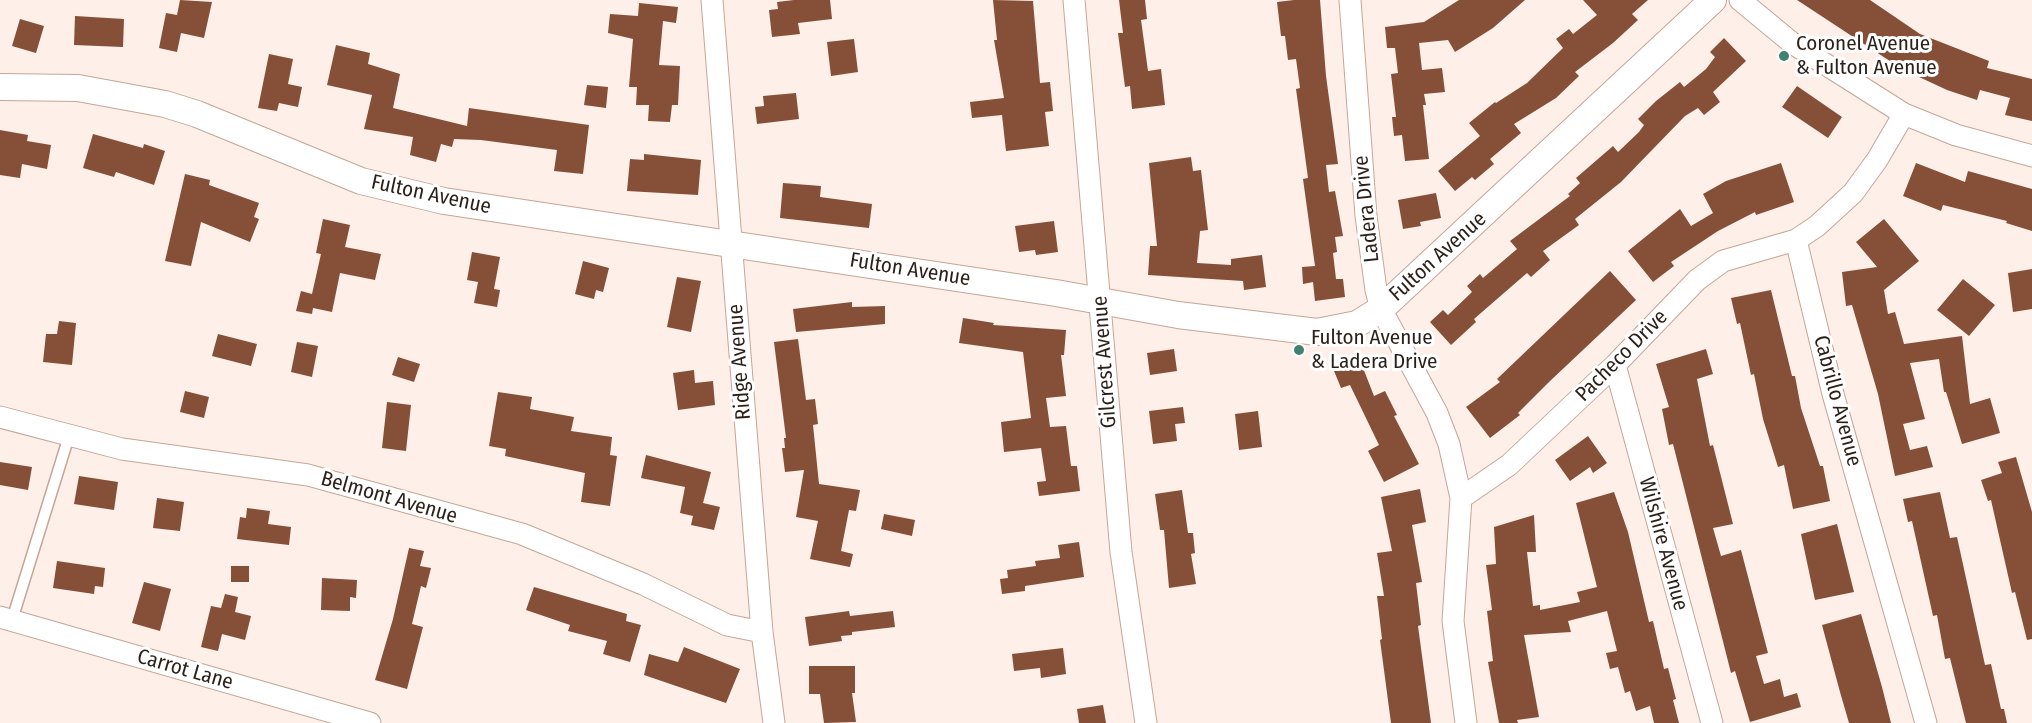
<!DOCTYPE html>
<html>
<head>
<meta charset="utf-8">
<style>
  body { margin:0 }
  canvas { display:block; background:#feefe9 }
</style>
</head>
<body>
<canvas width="2032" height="723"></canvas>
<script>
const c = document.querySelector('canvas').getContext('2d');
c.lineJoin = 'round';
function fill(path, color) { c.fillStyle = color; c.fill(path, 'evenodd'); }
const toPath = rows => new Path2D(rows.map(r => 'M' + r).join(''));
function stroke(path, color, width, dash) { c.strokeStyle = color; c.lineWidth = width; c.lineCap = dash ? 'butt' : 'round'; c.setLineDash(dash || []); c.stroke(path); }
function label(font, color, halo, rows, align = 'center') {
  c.font = font + ' "Fira Sans Condensed",sans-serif'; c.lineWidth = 6; c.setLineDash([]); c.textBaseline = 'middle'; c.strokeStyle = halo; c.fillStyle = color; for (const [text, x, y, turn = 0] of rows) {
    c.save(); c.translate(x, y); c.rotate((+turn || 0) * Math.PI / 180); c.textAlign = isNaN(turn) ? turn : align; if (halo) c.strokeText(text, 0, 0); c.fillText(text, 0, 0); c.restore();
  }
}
fill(toPath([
  [180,0,212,2,204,38,181,33,177,52,159,48,166,13,177,15],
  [794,0,830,0,832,19,798,23,800,34,772,37,769,10,778,9,777,2],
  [993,0,1033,1,1040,83,1050,82,1053,111,1045,112,1049,146,1006,151,1002,115,972,118,970,102,1004,98,994,40,997,40],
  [1119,0,1145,0,1147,19,1141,20,1148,71,1161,69,1165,105,1132,109,1130,86,1125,87,1118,33,1123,33],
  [1294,0,1320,0,1326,76,1338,164,1326,165,1329,192,1335,191,1343,236,1335,237,1337,252,1333,253,1336,279,1343,279,1345,297,1315,301,1313,282,1303,284,1302,267,1315,266,1303,179,1308,178,1296,89,1300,88,1296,59,1288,60,1285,36,1281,36,1277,2],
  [1459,0,1525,0,1493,28,1455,52,1448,40,1419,43,1422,70,1442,68,1445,92,1424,94,1426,105,1423,105,1429,159,1405,161,1402,135,1394,136,1392,117,1396,117,1391,74,1398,73,1395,48,1387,48,1385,27,1424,22],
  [1583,0,1648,0,1632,14,1638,20,1613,43,1575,72,1579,76,1556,98,1514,124,1521,133,1490,159,1494,164,1475,180,1472,177,1455,191,1438,171,1480,136,1469,123,1495,102,1496,103,1527,83,1563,48,1556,39,1569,29,1573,34,1597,15],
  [1797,0,1870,0,1920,34,1989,61,1987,68,2032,79,2032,121,2005,115,2010,98,1980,90,1977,100,1947,90,1902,69],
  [639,3,678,7,676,23,663,21,659,65,680,66,678,105,672,105,670,122,648,121,649,105,636,105,637,87,629,87,633,39,608,33,610,14,638,16],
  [75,16,124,19,123,47,74,45],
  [20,19,44,26,36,53,12,46],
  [1724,38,1746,61,1713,92,1720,102,1704,115,1698,108,1685,116,1621,182,1575,219,1579,225,1543,251,1550,260,1531,277,1527,273,1474,319,1476,322,1451,345,1430,322,1443,310,1448,315,1472,292,1467,286,1480,274,1483,278,1517,249,1510,241,1570,196,1568,194,1580,183,1576,178,1613,146,1618,152,1639,132,1644,125,1638,119,1656,101,1680,82,1684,87,1706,69,1715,57,1710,52],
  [854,39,858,72,831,76,827,42],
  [336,45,370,53,368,64,400,74,393,108,467,126,469,108,589,125,583,174,554,171,557,150,481,140,454,139,452,147,441,144,436,162,410,155,413,137,364,129,372,95,327,85],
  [269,54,293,59,288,84,302,87,298,107,279,103,277,111,258,108],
  [587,85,608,87,606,108,584,105],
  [1797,86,1842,117,1828,138,1782,107],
  [796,93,799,119,757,124,755,107,764,106,763,96],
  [0,130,28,135,27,141,51,145,47,169,22,164,20,178,0,175],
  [93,134,143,148,144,144,165,151,154,185,116,172,114,177,83,168],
  [644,154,701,160,698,195,627,191,630,159,644,160],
  [1191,157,1193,171,1201,170,1208,230,1200,231,1197,263,1231,265,1231,259,1262,255,1266,287,1244,290,1243,281,1148,275,1150,246,1157,246,1149,163],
  [1781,163,1794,202,1756,215,1755,212,1718,231,1671,262,1674,266,1653,282,1628,251,1680,209,1691,226,1713,213,1703,194,1726,181],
  [1916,163,1965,182,1968,171,2032,189,2032,231,2006,223,2007,221,1943,205,1941,211,1903,196],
  [185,174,210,180,209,185,259,203,254,217,259,219,250,242,201,222,191,266,165,261],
  [783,183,821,186,820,197,872,204,869,228,780,218],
  [1436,193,1441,218,1420,222,1421,226,1403,229,1398,200],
  [323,219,350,225,345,247,381,254,375,280,340,273,332,312,313,308,312,314,296,311,301,291,312,294,321,254,316,253],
  [1884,219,1919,261,1884,290,1888,314,1895,312,1904,344,1962,336,1970,404,1990,398,2000,433,1962,444,1946,392,1944,392,1939,359,1910,363,1925,419,1903,424,1910,450,1927,446,1933,467,1895,476,1878,394,1852,305,1846,306,1842,272,1877,267,1856,242],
  [1054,221,1058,252,1036,255,1035,250,1019,252,1015,226],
  [472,252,500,257,494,289,500,290,497,307,474,303,478,282,467,280],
  [583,261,609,268,603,292,596,290,594,299,575,294],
  [2032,269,2032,309,2013,312,2008,273],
  [1610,271,1636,300,1549,382,1518,413,1520,415,1490,438,1466,407,1500,382,1497,379],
  [677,277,701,281,691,332,667,327],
  [1963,279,1995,305,1969,336,1937,310],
  [1771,290,1792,376,1795,376,1801,408,1820,466,1823,466,1830,501,1793,509,1784,465,1778,467,1763,419,1754,374,1751,375,1740,323,1737,324,1731,298],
  [852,302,852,307,885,306,885,324,796,332,793,309],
  [963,318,994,323,993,325,1066,330,1064,355,1061,355,1066,396,1046,398,1050,427,1066,426,1071,466,1077,466,1080,491,1039,496,1037,482,1046,481,1041,448,1004,452,1001,422,1031,418,1023,352,959,343],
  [59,321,76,323,72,365,43,362,46,334,57,334],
  [218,334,257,344,251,366,212,356],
  [798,339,806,400,815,399,818,424,813,425,819,484,860,490,856,511,849,510,841,551,853,554,850,567,810,559,818,521,796,517,804,470,785,472,782,448,785,448,784,438,786,438,774,342],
  [297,342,318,346,312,377,291,372],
  [1174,349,1177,371,1150,375,1147,353],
  [1706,349,1713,374,1697,379,1710,446,1713,445,1733,524,1713,528,1721,556,1741,550,1768,653,1756,656,1764,684,1780,679,1784,697,1797,693,1801,707,1750,722,1735,671,1731,673,1673,444,1669,445,1662,409,1669,407,1656,364],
  [1358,355,1374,396,1385,391,1397,415,1394,416,1419,464,1384,482,1368,451,1379,445,1350,385,1341,388,1332,366],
  [398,357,420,364,414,382,392,375],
  [694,370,695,383,713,381,715,405,678,410,673,373],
  [185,391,209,397,204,418,180,412],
  [498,392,532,397,530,409,574,417,571,431,612,437,610,455,617,456,610,506,581,502,585,473,505,456,506,449,489,446],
  [387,402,411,405,406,451,382,448],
  [1183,407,1185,423,1175,424,1177,441,1153,444,1149,411],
  [1258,411,1262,447,1239,450,1235,414],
  [1588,436,1607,463,1593,473,1590,467,1570,481,1555,460],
  [646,455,711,472,703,503,720,507,714,530,691,525,693,516,680,513,685,487,641,478],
  [2016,457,2032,512,2032,639,2027,640,2015,592,2012,593,1991,500,1988,501,1981,480,2002,473,1998,462],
  [0,462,32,467,28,490,0,485],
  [79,476,118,482,114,510,74,504],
  [1420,489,1426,522,1412,525,1422,582,1416,583,1421,625,1418,626,1431,723,1391,723,1380,640,1382,639,1377,596,1384,596,1377,553,1392,551,1381,497],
  [1182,490,1188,533,1193,533,1195,553,1191,554,1196,584,1169,588,1164,530,1160,530,1155,494],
  [1614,492,1628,532,1649,622,1653,621,1664,669,1668,668,1676,699,1673,700,1679,723,1654,723,1650,706,1636,711,1630,691,1625,693,1618,667,1610,669,1606,653,1617,651,1607,611,1568,621,1571,632,1524,635,1539,717,1517,720,1518,723,1499,723,1488,662,1493,661,1487,611,1492,610,1486,565,1496,564,1494,527,1534,515,1536,552,1527,552,1533,606,1540,605,1540,610,1580,602,1577,592,1597,587,1576,503],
  [1940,492,1950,538,1957,537,1985,665,1991,664,2001,709,2004,709,2007,723,1966,723,1950,658,1945,659,1937,615,1933,616,1912,521,1908,522,1903,499],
  [157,498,184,502,180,531,153,528],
  [247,508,270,511,268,524,291,527,289,545,237,539,240,517,246,518],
  [884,514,915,520,912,536,881,529],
  [1837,524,1854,592,1815,600,1801,534],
  [1079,542,1084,577,1025,586,1025,591,1002,594,1000,579,1008,578,1007,570,1036,566,1035,561,1060,558,1058,545],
  [409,548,424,551,420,566,431,568,426,588,421,586,412,624,423,627,407,689,375,680,393,619],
  [57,561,105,568,103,587,95,586,94,594,53,588],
  [231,566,249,566,249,582,231,582],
  [322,578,357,580,356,598,350,597,350,611,321,610],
  [144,582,171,589,160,631,132,623],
  [534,587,627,614,626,621,641,625,630,662,603,654,607,641,568,631,570,625,526,610],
  [225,594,238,597,235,612,251,616,245,640,222,634,218,651,201,647,211,606,221,608],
  [849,611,850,616,893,611,895,627,852,632,852,635,841,636,842,641,809,646,805,617],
  [1861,614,1882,687,1891,723,1849,723,1840,692,1822,625],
  [684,647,740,669,726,703,644,675,649,654,678,662],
  [1063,648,1066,674,1041,678,1040,668,1014,671,1012,654],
  [809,666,855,666,855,693,852,693,856,722,824,723,820,694,809,694],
  [1103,705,1106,723,1079,723,1077,709]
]), '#854f38');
const service = toPath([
  [12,620,69,436]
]);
const minor = toPath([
  [712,0,762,632,774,723],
  [1074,0,1121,552,1146,723],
  [1350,0,1366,216,1376,290,1381,309,1437,413,1449,444,1461,498,1453,621,1466,723],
  [1740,0,1792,43,1904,114,1956,135,2032,156],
  [1904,114,1877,160,1853,193,1817,226,1796,240,1833,394,1926,723],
  [1615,365,1712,723],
  [0,417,122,449,308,475,522,534,643,584,727,625,762,632],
  [1461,498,1509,465,1615,365,1697,280,1723,261,1796,240],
  [0,617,370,723]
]);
const tertiary = toPath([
  [0,87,78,88,165,104,197,114,361,181,444,201,1056,293,1178,315,1317,332,1357,324,1381,309,1713,0]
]);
stroke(service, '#c6a597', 13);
stroke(minor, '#c6a597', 23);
stroke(tertiary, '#c6a597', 28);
stroke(service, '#fff', 10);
stroke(minor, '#fff', 21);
stroke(tertiary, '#fff', 26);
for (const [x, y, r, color] of [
  [1784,56,6,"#41816f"],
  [1299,350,6,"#41816f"]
]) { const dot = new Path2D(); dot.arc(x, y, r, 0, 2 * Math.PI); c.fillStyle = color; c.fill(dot); stroke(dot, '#fff', 2); }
label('21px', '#2b1f19', '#fff', [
  ["Coronel Avenue",1796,44],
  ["& Fulton Avenue",1796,68],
  ["Fulton Avenue",1311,338],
  ["& Ladera Drive",1311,362]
], 'left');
label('21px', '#2b1f19', '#fff', [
  ["Fulton Avenue",431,195,12],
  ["Ladera Drive",1367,209,-96],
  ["Fulton Avenue",1438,257,-42],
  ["Fulton Avenue",910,270,9],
  ["Pacheco Drive",1622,356,-45],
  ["Ridge Avenue",740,362,-94],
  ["Gilcrest Avenue",1105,362,-94],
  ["Cabrillo Avenue",1837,401,75],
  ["Belmont Avenue",389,498,16],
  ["Wilshire Avenue",1663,544,75],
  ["Carrot Lane",185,670,16]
]);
</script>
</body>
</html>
